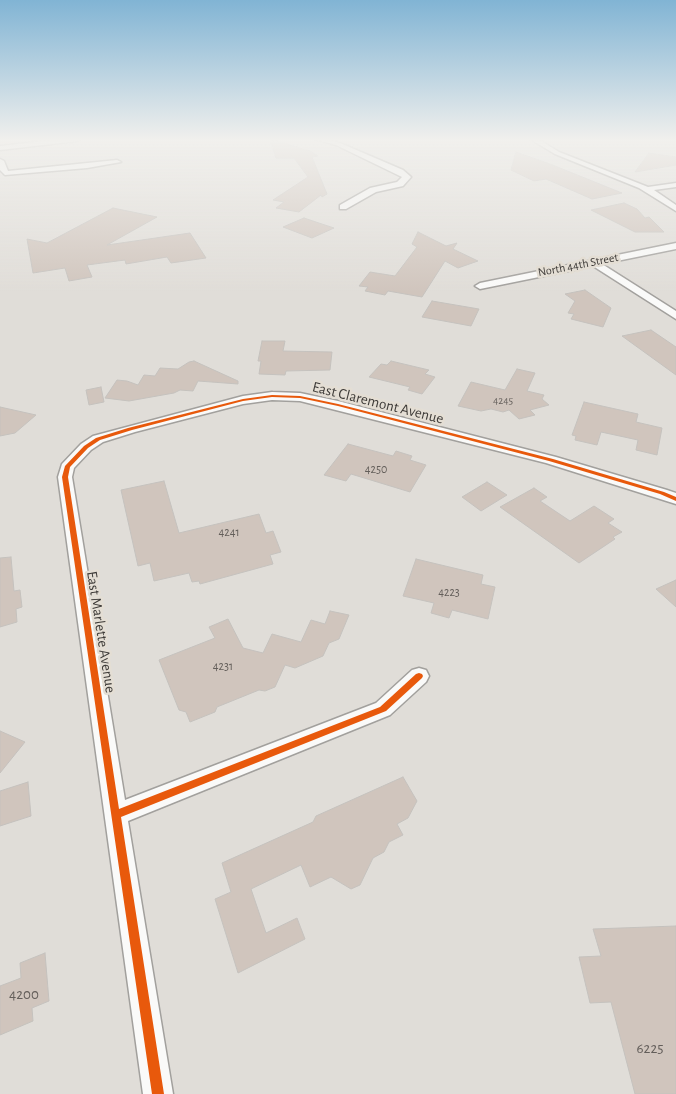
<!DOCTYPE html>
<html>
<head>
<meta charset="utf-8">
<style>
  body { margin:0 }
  canvas { display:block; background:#e0ddd8 }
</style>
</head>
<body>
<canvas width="676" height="1094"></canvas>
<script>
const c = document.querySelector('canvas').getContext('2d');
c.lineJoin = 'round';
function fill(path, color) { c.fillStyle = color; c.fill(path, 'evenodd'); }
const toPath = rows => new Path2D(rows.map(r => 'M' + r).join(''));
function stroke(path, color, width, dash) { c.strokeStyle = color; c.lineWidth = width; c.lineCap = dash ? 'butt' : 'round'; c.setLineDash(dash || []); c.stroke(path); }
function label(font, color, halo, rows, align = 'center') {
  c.font = font + ' "Alegreya Sans",sans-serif'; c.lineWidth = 5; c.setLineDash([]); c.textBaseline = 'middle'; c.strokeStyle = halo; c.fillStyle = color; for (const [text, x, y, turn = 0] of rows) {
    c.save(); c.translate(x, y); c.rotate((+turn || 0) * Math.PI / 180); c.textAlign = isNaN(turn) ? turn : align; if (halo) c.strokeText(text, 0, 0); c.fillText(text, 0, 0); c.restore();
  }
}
const building = toPath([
  [270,139,310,151,318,156,312,157,327,194,322,197,321,195,299,212,276,208,284,202,273,200,308,177,294,158,276,158,270,139],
  [516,152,550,164,622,193,592,199,546,179,534,181,511,170,516,152],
  [649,153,676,157,676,165,635,172,649,153],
  [624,203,637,209,645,218,649,217,664,232,635,232,591,210,624,203],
  [113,208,157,217,107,245,190,233,206,258,171,263,167,257,126,264,125,260,87,265,92,277,69,281,65,268,33,273,27,239,47,243,113,208],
  [304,218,334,228,312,238,283,227,304,218],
  [418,232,446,246,457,243,453,249,478,261,458,268,445,261,422,297,388,291,385,295,365,291,368,287,359,286,370,272,395,276,417,247,412,244,418,232],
  [585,290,611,308,603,327,571,319,574,314,568,313,575,301,565,294,585,290],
  [432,301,479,309,471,326,422,317,432,301],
  [651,330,676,347,676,375,622,336,651,330],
  [262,341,285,341,283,351,332,352,330,370,286,371,285,375,259,374,261,361,258,361,262,341],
  [194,361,238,381,238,384,198,381,193,391,180,390,174,393,129,401,105,398,117,380,127,381,138,385,144,375,155,376,160,368,178,369,189,362,194,361],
  [391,361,429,370,425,374,435,377,422,394,408,390,410,387,369,377,381,364,387,365,391,361],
  [517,369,535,373,527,391,544,395,542,399,549,405,530,410,535,415,519,419,509,410,503,412,491,409,481,411,458,406,471,382,505,390,517,369],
  [101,387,104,402,89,405,86,390,101,387],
  [584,402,638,414,636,422,662,428,657,455,636,450,638,440,601,432,597,445,575,440,576,436,572,435,584,402],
  [0,407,36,415,15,433,0,436,0,407],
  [348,444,393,456,396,451,412,456,410,460,426,465,410,492,351,474,346,481,324,475,348,444],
  [164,481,179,533,259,514,266,533,273,531,281,552,270,555,273,564,200,584,199,581,192,582,189,573,154,581,150,563,138,566,121,490,164,481],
  [487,482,507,495,481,511,462,497,487,482],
  [534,488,547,497,540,501,570,521,594,506,614,519,608,523,622,532,613,537,615,539,579,563,500,507,534,488],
  [11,557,14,591,20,590,22,607,16,609,17,622,0,627,0,558,11,557],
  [416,559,483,575,481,584,495,587,488,619,452,610,449,618,431,613,434,603,403,596,416,559],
  [676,580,676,607,656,589,676,580],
  [330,611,349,615,339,639,329,643,323,656,295,668,285,665,275,687,265,691,259,690,217,707,215,712,190,722,186,712,179,710,159,660,215,638,209,627,228,619,243,648,263,653,272,634,301,642,311,620,325,624,330,611],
  [0,731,25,742,0,773,0,731],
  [403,777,417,801,408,818,397,824,403,835,389,842,384,852,373,858,360,885,351,889,331,877,310,887,301,865,251,889,266,933,297,918,305,939,238,973,215,899,231,892,222,863,313,822,316,816,403,777],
  [28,782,31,816,0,826,0,791,28,782],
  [676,926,676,1094,635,1094,611,1002,590,1003,579,957,601,956,593,929,676,926],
  [45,953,49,1001,32,1008,33,1021,0,1035,0,986,21,978,20,963,45,953]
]);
fill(building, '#d0c5bd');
stroke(building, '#c5c2be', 1);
const street = toPath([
  [61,139,80,139,77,141,0,150,0,146,61,139],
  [315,139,326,139,340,143,403,170,411,177,403,186,376,192,346,209,340,209,340,205,370,188,397,182,402,177,336,145,315,139],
  [530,139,538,139,559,152,648,187,676,183,676,187,654,190,676,205,676,211,639,188,555,154,530,139],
  [0,159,4,161,8,171,117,160,121,162,87,168,5,175,0,170,0,159],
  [676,243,676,249,602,264,676,311,676,319,593,266,480,289,475,286,480,283,676,243],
  [272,392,300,393,338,401,556,457,667,490,676,493,676,504,546,463,300,401,272,400,243,404,135,432,103,442,91,450,74,468,72,477,125,800,376,703,412,670,419,668,426,670,429,676,426,682,390,715,128,821,173,1094,143,1094,58,477,62,464,81,444,93,436,243,396,272,392]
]);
stroke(street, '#a2a09d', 3);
fill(street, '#fafaf9');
fill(toPath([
  [272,395,300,396,338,404,553,459,664,492,676,497,676,501,660,494,549,461,338,406,300,398,272,397,243,401,132,430,100,440,88,448,70,467,68,477,119,809,380,707,416,674,419,673,422,674,423,676,422,678,386,711,121,817,164,1094,152,1094,62,477,65,466,84,446,96,438,128,428,243,399,272,395]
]), '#e8590c');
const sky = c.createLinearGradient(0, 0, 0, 292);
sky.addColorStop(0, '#81b4d4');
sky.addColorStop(0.48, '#f1f0ed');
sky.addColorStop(1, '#f1f0ed00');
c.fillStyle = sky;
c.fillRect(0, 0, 676, 292);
label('11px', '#635e5a', null, [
  ["4245",503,401]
]);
label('12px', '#3d3a37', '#e4ded4', [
  ["North 44th Street",578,265,-11]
]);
label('12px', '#635e5a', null, [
  ["4250",376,469],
  ["4241",229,532],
  ["4223",449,592],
  ["4231",223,666]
]);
label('15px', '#3d3a37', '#e4ded4', [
  ["East Claremont Avenue",378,403,14],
  ["East Marlette Avenue",101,632,81]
]);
label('15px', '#635e5a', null, [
  ["4200",24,994],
  ["6225",650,1048]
]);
</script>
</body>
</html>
